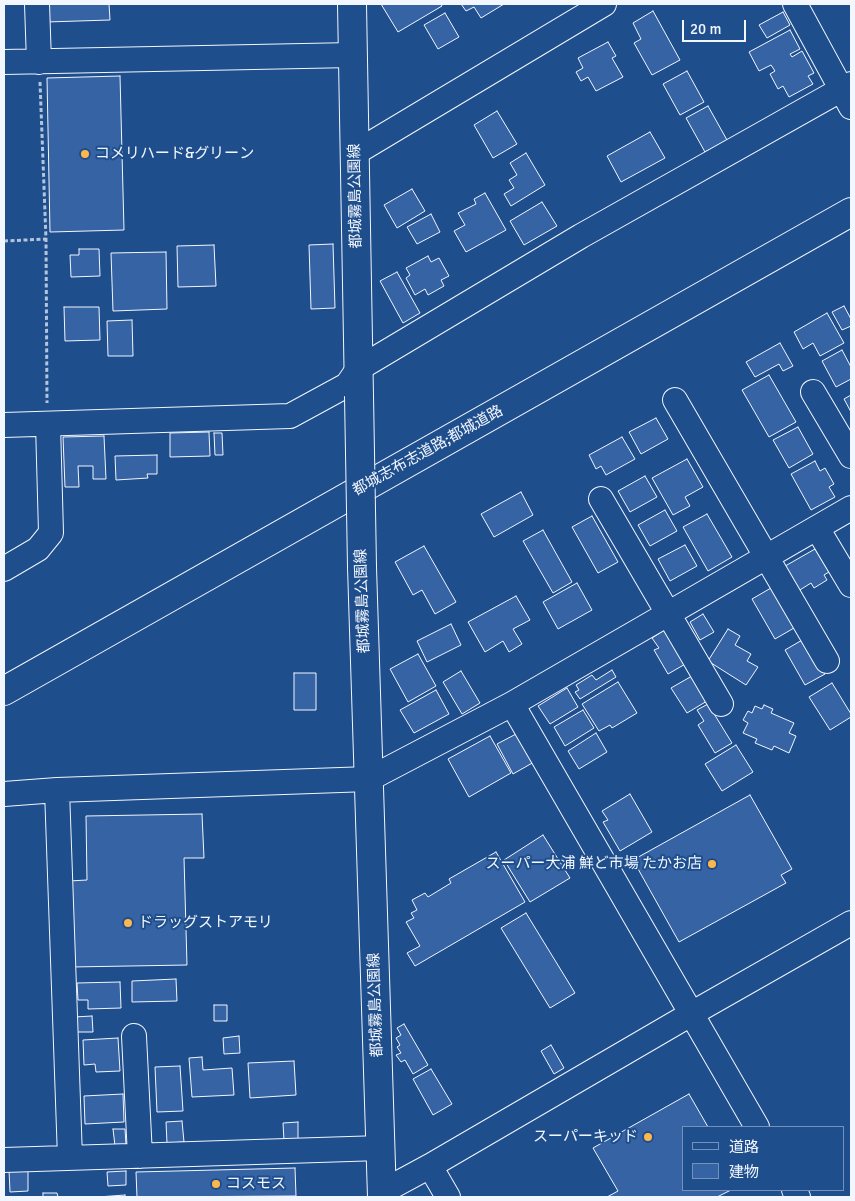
<!DOCTYPE html>
<html>
<head>
<meta charset="utf-8">
<style>
  body { margin:0 }
  #map { position:relative; width:855px; height:1201px; overflow:hidden; background:#1f4e8c; font-family:Signika,"Noto Sans JP",sans-serif }
  canvas { display:block }
  .frame { position:absolute; inset:0; border:5px solid #f2f6ff; pointer-events:none }
  .legend { position:absolute; left:682px; top:1126px; width:162px; height:65px; box-sizing:border-box; background:#1f4e8c; border:1px solid #7391ba; margin:0; padding:6px 9px; list-style:none; font-size:15px; color:#f2f6ff }
  .legend li { display:flex; align-items:center; gap:10px; height:25px }
  .legend b { width:25px; border:1px solid #7391ba }
  .scale { position:absolute; left:682px; top:20px; width:64px; height:22px; box-sizing:border-box; border:2px solid #f2f6ff; border-top:0; padding-left:6px; font-size:15px; line-height:18px; white-space:nowrap; color:#f2f6ff; -webkit-text-stroke:4px #1f4e8c; paint-order:stroke }
</style>
</head>
<body>
<div id="map">
<canvas width="855" height="1201"></canvas>
<div class="frame"></div>
<ul class="legend">
<li><b style="height:6px;background:#1f4e8c"></b>道路</li>
<li><b style="height:14px;background:#3563a3"></b>建物</li>
</ul>
<div class="scale">20 m</div>
</div>
<script>
const c = document.querySelector('canvas').getContext('2d');
c.lineJoin = 'round';
function fill(path, color) { c.fillStyle = color; c.fill(path, 'evenodd'); }
const toPath = rows => new Path2D(rows.map(r => 'M' + r).join(''));
function stroke(path, color, width, dash) { c.strokeStyle = color; c.lineWidth = width; c.lineCap = dash ? 'butt' : 'round'; c.setLineDash(dash || []); c.stroke(path); }
function label(font, color, halo, rows, align = 'center') {
  c.font = font + ' Signika,"Noto Sans JP",sans-serif'; c.lineWidth = 4; c.setLineDash([]); c.textBaseline = 'middle'; c.strokeStyle = halo; c.fillStyle = color; for (const [text, x, y, turn = 0] of rows) {
    c.save(); c.translate(x, y); c.rotate((+turn || 0) * Math.PI / 180); c.textAlign = isNaN(turn) ? turn : align; if (halo) c.strokeText(text, 0, 0); c.fillText(text, 0, 0); c.restore();
  }
}
const building = toPath([
  [46,4,121,4,109,4,110,20,46,22,46,4],
  [381,4,441,4,442,6,398,32,381,4],
  [461,4,504,4,481,18,474,7,466,11,461,4],
  [653,11,680,60,652,75,634,43,641,39,633,23,653,11],
  [783,12,790,25,767,38,759,25,783,12],
  [445,13,459,37,438,49,424,25,445,13],
  [790,30,800,49,790,54,792,57,802,51,814,73,808,76,813,84,789,97,783,86,778,89,770,74,775,71,771,65,759,71,749,52,790,30],
  [608,42,616,56,612,58,623,77,596,91,588,77,581,81,576,72,583,68,578,58,608,42],
  [687,71,704,102,680,115,663,84,687,71],
  [120,76,124,230,50,232,47,78,120,76],
  [708,106,727,140,705,152,686,118,708,106],
  [497,111,517,144,493,158,474,125,497,111],
  [650,132,665,158,621,182,607,156,650,132],
  [526,153,545,185,511,206,504,194,514,188,509,180,517,175,510,163,526,153],
  [412,189,425,211,397,228,384,205,412,189],
  [485,193,506,230,466,252,454,231,465,225,458,213,476,204,474,199,485,193],
  [542,202,557,226,524,245,510,221,542,202],
  [431,214,440,232,417,244,407,227,431,214],
  [333,244,335,308,311,309,309,245,333,244],
  [214,245,216,286,178,287,177,246,214,245],
  [79,249,99,249,100,276,71,277,70,255,79,255,79,249],
  [166,252,167,309,113,311,111,253,166,252],
  [428,256,431,262,439,258,449,276,441,280,444,286,428,295,425,289,415,295,406,278,410,275,406,268,428,256],
  [397,272,420,313,403,323,380,281,397,272],
  [844,306,851,319,851,326,842,330,832,312,844,306],
  [64,307,99,307,100,340,65,341,64,307],
  [827,313,844,343,820,356,813,343,803,349,794,332,827,313],
  [132,320,133,356,108,356,107,321,132,320],
  [780,343,793,366,783,371,779,364,755,377,746,362,780,343],
  [842,350,851,367,851,379,836,387,822,361,842,350],
  [769,375,796,422,769,437,742,390,769,375],
  [851,395,851,412,844,399,851,395],
  [656,418,668,439,641,454,629,432,656,418],
  [798,427,813,454,789,468,773,440,798,427],
  [209,432,210,456,170,457,170,433,209,432],
  [214,433,222,433,223,455,215,455,214,433],
  [104,436,106,479,93,479,93,466,78,466,79,487,65,487,63,437,104,436],
  [622,437,635,459,606,475,601,466,596,469,589,455,622,437],
  [157,455,157,474,147,474,148,478,116,480,115,456,157,455],
  [687,459,703,487,685,497,690,506,673,515,652,478,687,459],
  [815,461,820,471,825,468,834,484,829,487,835,497,811,510,791,474,815,461],
  [645,476,657,497,630,512,618,491,645,476],
  [521,492,533,515,494,537,481,514,521,492],
  [665,510,677,531,650,546,638,525,665,510],
  [707,514,732,557,708,571,683,527,707,514],
  [592,516,618,562,598,573,572,527,592,516],
  [543,530,572,582,553,593,523,541,543,530],
  [685,545,697,566,670,581,658,559,685,545],
  [424,546,456,602,435,614,422,590,413,595,395,562,424,546],
  [815,549,829,572,824,575,827,580,814,588,811,583,795,593,780,569,815,549],
  [577,583,592,610,558,629,543,602,577,583],
  [771,588,794,628,775,639,752,599,771,588],
  [516,596,530,620,513,629,522,644,509,652,503,641,485,652,468,622,516,596],
  [703,614,714,632,700,640,690,622,703,614],
  [451,624,461,645,427,662,417,641,451,624],
  [666,629,687,663,668,674,654,650,659,648,652,638,666,629],
  [728,629,740,636,735,645,751,654,747,661,758,667,746,685,708,661,728,629],
  [804,639,825,674,805,685,785,650,804,639],
  [418,654,436,686,408,702,390,669,418,654],
  [612,670,616,677,580,699,575,692,579,690,576,685,592,675,596,680,612,670],
  [461,671,480,703,462,714,443,682,461,671],
  [294,673,316,673,316,710,294,710,294,673],
  [692,676,707,701,687,713,671,688,692,676],
  [618,682,637,713,612,728,610,725,599,731,582,704,618,682],
  [832,683,851,714,851,717,830,730,809,697,832,683],
  [567,688,578,707,550,724,538,706,567,688],
  [436,690,449,714,414,733,400,710,436,690],
  [708,704,732,743,715,753,698,725,704,721,697,710,708,704],
  [764,705,773,709,771,713,794,723,789,733,796,736,789,753,774,746,772,750,755,743,757,739,743,733,748,723,743,720,748,711,752,713,755,706,762,709,764,705],
  [583,710,594,728,565,746,554,727,583,710],
  [518,733,534,762,513,774,497,744,518,733],
  [596,733,607,752,579,769,568,751,596,733],
  [490,736,511,773,469,797,448,759,490,736],
  [736,745,753,772,722,791,705,764,736,745],
  [630,794,652,832,620,851,603,822,608,820,602,811,630,794],
  [750,795,792,869,781,875,786,883,679,942,633,860,750,795],
  [202,814,204,858,184,858,187,965,71,967,69,881,87,880,86,816,202,814],
  [543,835,570,878,530,902,504,860,543,835],
  [496,852,525,902,415,966,407,953,420,946,406,922,414,918,411,913,417,910,412,900,425,893,428,897,451,883,449,879,496,852],
  [526,913,575,993,550,1008,501,928,526,913],
  [176,979,177,1001,132,1002,132,981,176,979],
  [120,982,121,1008,88,1009,88,1000,78,1000,77,983,120,982],
  [214,1005,227,1005,227,1021,214,1021,214,1005],
  [92,1016,93,1032,75,1032,74,1017,92,1016],
  [404,1024,428,1065,413,1074,405,1060,401,1062,396,1055,401,1053,397,1047,400,1045,396,1038,401,1035,397,1028,404,1024],
  [239,1036,240,1053,224,1054,223,1038,239,1036],
  [118,1038,120,1071,96,1072,95,1064,84,1065,83,1040,118,1038],
  [551,1045,564,1068,554,1074,541,1051,551,1045],
  [202,1057,203,1070,232,1068,234,1095,192,1097,189,1058,202,1057],
  [294,1061,296,1095,250,1098,248,1063,294,1061],
  [180,1066,183,1111,157,1112,155,1067,180,1066],
  [431,1069,452,1104,433,1115,413,1079,431,1069],
  [123,1094,124,1122,85,1124,84,1096,123,1094],
  [689,1094,708,1127,684,1127,684,1190,731,1190,717,1197,607,1197,618,1191,593,1148,689,1094],
  [182,1121,184,1142,167,1143,166,1122,182,1121],
  [298,1122,298,1140,284,1141,283,1123,298,1122],
  [113,1129,125,1129,126,1145,115,1146,113,1129],
  [295,1168,296,1196,137,1197,136,1172,295,1168],
  [9,1170,28,1170,28,1191,10,1192,9,1170],
  [126,1171,126,1185,108,1186,107,1172,126,1171],
  [43,1193,57,1193,58,1197,43,1197,43,1193],
  [125,1195,125,1197,98,1197,125,1195]
]);
fill(building, '#3563a3');
stroke(building, '#f2f6ff', 1);
const minor = toPath([
  [37,4,39,62],
  [795,4,851,107],
  [4,62,353,55],
  [355,153,604,4],
  [813,392,851,456],
  [675,400,827,661],
  [4,425,290,416,347,385,358,369,581,236,851,84],
  [601,499,721,704],
  [817,528,851,585],
  [4,569,38,549,51,533,48,424],
  [512,704,757,1127],
  [57,790,70,1158],
  [4,794,57,790,369,779,512,704,851,508],
  [134,1036,140,1156],
  [4,1160,381,1148],
  [794,1190,798,1197],
  [382,1192,430,1166],
  [448,1197,430,1166,691,1014,851,923]
]);
const major = toPath([
  [352,4,359,396],
  [362,567,382,1197]
]);
const highway = toPath([
  [4,691,851,212]
]);
stroke(minor, '#f2f6ff', 26);
stroke(major, '#f2f6ff', 30);
stroke(highway, '#f2f6ff', 30);
stroke(toPath([
  [40,82,46,239,47,403],
  [4,241,46,239]
]), '#b3c4dc', 3, [4, 2.5]);
stroke(minor, '#1f4e8c', 24);
stroke(major, '#1f4e8c', 28);
stroke(highway, '#1f4e8c', 28);
const majorBridge = toPath([
  [359,396,362,567]
]);
stroke(majorBridge, '#f2f6ff', 30, []);
stroke(majorBridge, '#1f4e8c', 28);
for (const [x, y, r, color] of [
  [85,154,5,"#ffb74d"],
  [712,864,5,"#ffb74d"],
  [128,923,5,"#ffb74d"],
  [648,1137,5,"#ffb74d"],
  [216,1184,5,"#ffb74d"]
]) { const dot = new Path2D(); dot.arc(x, y, r, 0, 2 * Math.PI); c.fillStyle = color; c.fill(dot); stroke(dot, '#1f4e8c', 2); }
label('15px', '#f2f6ff', '#1f4e8c', [
  ["コメリハード&グリーン",95,154],
  ["スーパー大浦 鮮ど市場 たかお店",702,864,"right"],
  ["ドラッグストアモリ",138,923],
  ["スーパーキッド",638,1137,"right"],
  ["コスモス",226,1184]
], 'left');
label('15px', '#f2f6ff', '#1f4e8c', [
  ["都城霧島公園線",356,196,-91],
  ["都城志布志道路;都城道路",428,451,-29],
  ["都城霧島公園線",363,601,-92],
  ["都城霧島公園線",376,1005,-92]
]);
</script>
</body>
</html>
